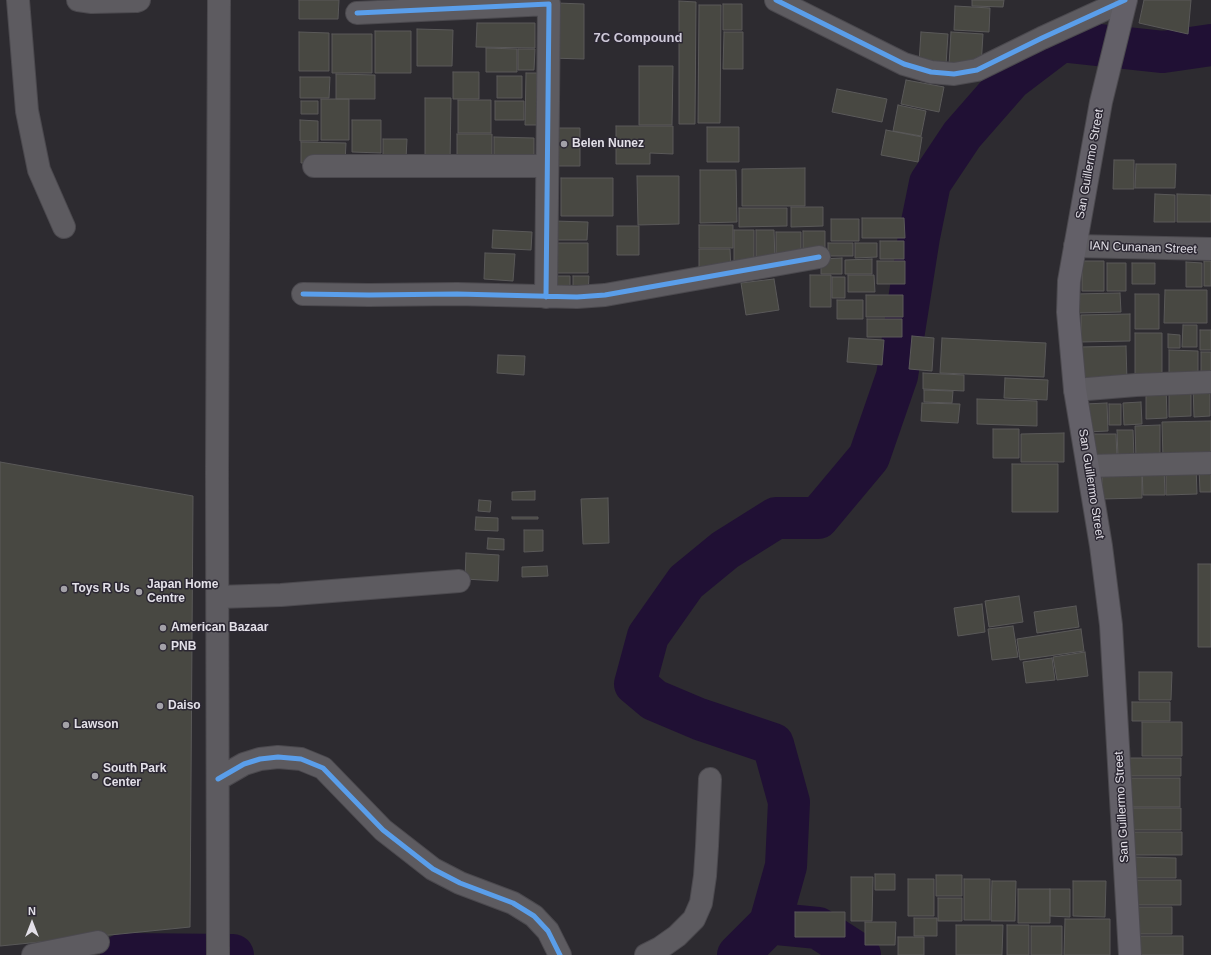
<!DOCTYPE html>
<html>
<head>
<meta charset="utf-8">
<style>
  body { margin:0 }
  #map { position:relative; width:1211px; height:955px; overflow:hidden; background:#2d2b30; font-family:Helvetica,sans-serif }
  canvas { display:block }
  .north { position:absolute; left:12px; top:903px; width:40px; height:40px; -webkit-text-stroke:3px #2c2833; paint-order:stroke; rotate:0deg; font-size:11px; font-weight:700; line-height:16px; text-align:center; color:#e3e0e8 }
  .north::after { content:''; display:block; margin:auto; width:14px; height:18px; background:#e3e0e8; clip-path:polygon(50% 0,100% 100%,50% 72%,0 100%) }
</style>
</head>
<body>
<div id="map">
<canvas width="1211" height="955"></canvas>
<div class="north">N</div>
</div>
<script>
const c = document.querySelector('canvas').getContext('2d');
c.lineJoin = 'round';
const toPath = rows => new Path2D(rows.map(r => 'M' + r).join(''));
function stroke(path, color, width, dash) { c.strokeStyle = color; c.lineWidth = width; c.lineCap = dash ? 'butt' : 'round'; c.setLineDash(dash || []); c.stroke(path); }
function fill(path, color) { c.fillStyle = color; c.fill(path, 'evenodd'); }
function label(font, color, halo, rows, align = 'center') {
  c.font = font + ' Helvetica,sans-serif'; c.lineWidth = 3; c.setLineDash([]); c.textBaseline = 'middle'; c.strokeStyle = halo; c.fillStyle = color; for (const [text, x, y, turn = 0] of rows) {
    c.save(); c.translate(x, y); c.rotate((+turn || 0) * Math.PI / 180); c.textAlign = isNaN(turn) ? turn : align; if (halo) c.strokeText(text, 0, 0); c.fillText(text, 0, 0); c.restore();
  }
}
stroke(toPath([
  [777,924,818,928,860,955],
  [121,955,123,954,233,955],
  [738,955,770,923,786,866,789,802,773,744,699,719,654,700,635,684,648,636,686,582,725,550,776,518,818,518,869,457,897,376,919,237,930,183,962,135,1011,79,1061,41,1163,52,1211,45]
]), '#201034', 42);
const building = toPath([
  [299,0,339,0,338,19,299,19,299,0],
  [972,0,1004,0,1003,7,972,6,972,0],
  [1144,0,1191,0,1188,34,1139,23,1144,0],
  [679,1,696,2,695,124,679,124,679,1],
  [557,3,584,4,584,59,550,58,557,3],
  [723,4,742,4,742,30,723,30,723,4],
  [699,5,721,5,720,123,698,123,699,5],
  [955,6,990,8,989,32,954,30,955,6],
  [477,23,535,23,535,48,476,47,477,23],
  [417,29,453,30,452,66,417,66,417,29],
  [375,31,411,31,411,73,375,73,375,31],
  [299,32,329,33,329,71,299,71,299,32],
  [724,32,743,32,743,69,723,69,724,32],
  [921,32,948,34,946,65,919,63,921,32],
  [951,32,983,34,981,67,949,65,951,32],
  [332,34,372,34,372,73,332,73,332,34],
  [486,48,517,49,517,72,486,72,486,48],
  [518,49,535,49,534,70,518,70,518,49],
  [639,66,673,66,672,125,639,125,639,66],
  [453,72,479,72,479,99,453,99,453,72],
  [526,73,537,73,537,125,525,125,526,73],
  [336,74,375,75,375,99,336,99,336,74],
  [497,76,522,76,522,98,497,98,497,76],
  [300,77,330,77,329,98,300,98,300,77],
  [906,80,944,87,939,112,901,104,906,80],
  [837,89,887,99,882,122,832,112,837,89],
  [425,98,451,98,450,164,425,163,425,98],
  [321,99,349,99,349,140,321,140,321,99],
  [458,100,491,100,491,133,458,133,458,100],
  [301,101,318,101,318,114,301,114,301,101],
  [495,101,524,101,524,120,495,120,495,101],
  [898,105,926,111,921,136,893,131,898,105],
  [300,120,318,121,318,141,300,141,300,120],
  [352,120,381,120,381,153,352,152,352,120],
  [616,126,673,126,673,154,650,153,650,164,616,164,616,126],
  [707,127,739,127,739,162,707,162,707,127],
  [551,128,580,128,580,166,550,166,551,128],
  [886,130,922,137,918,162,881,155,886,130],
  [457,134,492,134,492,164,457,164,457,134],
  [494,137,534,138,534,160,494,160,494,137],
  [383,139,407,139,406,159,383,159,383,139],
  [301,142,346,143,345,163,301,163,301,142],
  [1114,160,1134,160,1134,189,1113,189,1114,160],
  [1136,164,1176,164,1175,188,1135,188,1136,164],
  [805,168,805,206,742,206,742,169,805,168],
  [700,170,736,170,737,222,700,223,700,170],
  [637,176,679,176,679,224,638,225,637,176],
  [561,178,613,178,613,216,561,216,561,178],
  [1155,194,1175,195,1175,222,1154,222,1155,194],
  [1177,194,1211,195,1211,222,1177,222,1177,194],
  [791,207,823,207,823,226,791,227,791,207],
  [739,208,787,208,787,226,739,227,739,208],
  [862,218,904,218,905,238,862,238,862,218],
  [831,219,859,219,859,241,831,241,831,219],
  [554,221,588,222,587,240,554,240,554,221],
  [699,225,733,225,733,248,699,248,699,225],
  [617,226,639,226,639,255,617,255,617,226],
  [493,230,532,232,531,250,492,248,493,230],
  [734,230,754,230,754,264,734,264,734,230],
  [756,230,774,230,775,262,756,262,756,230],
  [803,231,825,231,825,253,803,253,803,231],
  [776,232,801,232,801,254,776,254,776,232],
  [880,241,904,241,904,259,880,259,880,241],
  [555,243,588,243,588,273,555,273,555,243],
  [828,243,853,243,853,256,828,256,828,243],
  [855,243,877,243,877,257,855,258,855,243],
  [699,249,730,249,731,272,699,272,699,249],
  [485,253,515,254,513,281,484,279,485,253],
  [842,258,842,274,821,274,821,259,842,258],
  [872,259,872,274,845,274,845,260,872,259],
  [877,261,905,261,905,284,877,284,877,261],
  [1082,261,1104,261,1104,291,1082,291,1082,261],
  [1204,261,1211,261,1211,286,1204,286,1204,261],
  [1186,262,1202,263,1202,287,1186,287,1186,262],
  [1107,263,1126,263,1126,291,1107,291,1107,263],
  [1132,263,1155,263,1155,284,1132,284,1132,263],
  [810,275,831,275,831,307,810,307,810,275],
  [848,275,874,275,875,292,848,292,848,275],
  [554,276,570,276,570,293,554,293,554,276],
  [573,276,589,276,588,295,573,294,573,276],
  [832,277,845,277,845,298,832,298,832,277],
  [774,279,779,310,746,315,741,283,774,279],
  [1165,290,1207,290,1207,323,1164,323,1165,290],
  [1120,293,1121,312,1076,313,1075,294,1120,293],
  [1135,294,1159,294,1159,329,1135,329,1135,294],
  [866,295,903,295,903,317,866,317,866,295],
  [837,300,863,300,863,319,837,319,837,300],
  [1130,314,1130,341,1081,342,1081,315,1130,314],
  [867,319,902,319,902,337,867,337,867,319],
  [1183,325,1197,325,1197,347,1182,347,1183,325],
  [1200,330,1211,330,1211,350,1200,350,1200,330],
  [1135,333,1162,333,1162,377,1135,376,1135,333],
  [1168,334,1180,335,1180,348,1168,348,1168,334],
  [912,336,934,338,932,371,909,369,912,336],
  [849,338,884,340,882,365,847,362,849,338],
  [942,338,1046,343,1044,377,940,373,942,338],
  [1126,346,1127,381,1080,382,1080,347,1126,346],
  [1169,350,1198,351,1198,380,1169,380,1169,350],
  [1201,352,1211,352,1211,379,1201,379,1201,352],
  [498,355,525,356,524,375,497,373,498,355],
  [923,373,964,375,964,391,923,389,923,373],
  [1005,378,1048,380,1047,400,1004,398,1005,378],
  [1193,385,1210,385,1210,416,1194,417,1193,385],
  [1166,386,1167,418,1146,419,1146,387,1166,386],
  [1191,389,1191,416,1169,417,1169,390,1191,389],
  [924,390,953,391,952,403,924,402,924,390],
  [977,399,1037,401,1037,426,977,424,977,399],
  [1141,402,1142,424,1124,425,1123,403,1141,402],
  [922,403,960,404,958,423,921,421,922,403],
  [1107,403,1108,431,1086,432,1085,404,1107,403],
  [1109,404,1121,404,1121,425,1109,425,1109,404],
  [1211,421,1211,458,1163,459,1162,422,1211,421],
  [1160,425,1160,459,1136,459,1135,426,1160,425],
  [993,429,1019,429,1019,458,993,458,993,429],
  [1117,430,1133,430,1134,457,1118,458,1117,430],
  [1064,433,1064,462,1021,462,1021,434,1064,433],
  [1090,434,1116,434,1117,458,1091,459,1090,434],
  [0,462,193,496,190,927,0,946,0,462],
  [1012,464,1058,464,1058,512,1012,512,1012,464],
  [1196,466,1197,494,1166,495,1166,467,1196,466],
  [1142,467,1142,498,1102,499,1102,468,1142,467],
  [1164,467,1165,495,1143,495,1142,468,1164,467],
  [1199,467,1211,467,1211,492,1200,492,1199,467],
  [535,491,535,500,512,500,512,492,535,491],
  [608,498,609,543,583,544,581,499,608,498],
  [479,500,491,501,490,512,478,511,479,500],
  [476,517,498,518,498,531,475,530,476,517],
  [512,517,538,517,538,519,512,519,512,517],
  [524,530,543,530,543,551,524,552,524,530],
  [488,538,504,539,504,550,487,549,488,538],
  [466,553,499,555,498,581,465,579,466,553],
  [1198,564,1211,564,1211,647,1198,647,1198,564],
  [547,566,548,576,522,577,522,567,547,566],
  [1019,596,1023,622,989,627,985,601,1019,596],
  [982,604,985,632,958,636,954,608,982,604],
  [1076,606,1079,627,1037,633,1034,612,1076,606],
  [1013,626,1018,657,992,660,988,629,1013,626],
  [1081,629,1084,651,1020,660,1017,639,1081,629],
  [1085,652,1088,676,1057,680,1053,657,1085,652],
  [1052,658,1055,680,1026,683,1023,662,1052,658],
  [1139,672,1172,672,1171,700,1139,700,1139,672],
  [1132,702,1170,702,1170,721,1132,721,1132,702],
  [1142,722,1182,722,1182,756,1142,756,1142,722],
  [1129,758,1181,758,1181,776,1129,776,1129,758],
  [1126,778,1180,778,1180,807,1126,807,1126,778],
  [1129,808,1181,808,1181,830,1129,830,1129,808],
  [1131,832,1182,832,1182,855,1131,855,1131,832],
  [1135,857,1176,858,1176,878,1135,878,1135,857],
  [875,874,895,874,895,890,875,890,875,874],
  [936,875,962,875,962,896,936,896,936,875],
  [851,877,873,877,872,921,851,921,851,877],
  [908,879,934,879,934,916,908,916,908,879],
  [964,879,990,879,990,920,964,920,964,879],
  [1136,880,1181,880,1181,905,1136,905,1136,880],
  [992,881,1016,881,1015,921,991,921,992,881],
  [1073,881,1106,881,1105,917,1073,916,1073,881],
  [1018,889,1050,889,1050,923,1018,923,1018,889],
  [1050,889,1070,889,1070,917,1050,916,1050,889],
  [938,898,962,898,962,921,938,921,938,898],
  [1132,907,1172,907,1172,934,1132,934,1132,907],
  [795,912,845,912,845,937,795,937,795,912],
  [914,918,937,918,937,936,914,936,914,918],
  [1065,919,1110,919,1110,955,1064,955,1065,919],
  [865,922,896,922,895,945,865,945,865,922],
  [956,925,1003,925,1002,955,956,955,956,925],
  [1007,925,1029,925,1029,955,1007,955,1007,925],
  [1031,926,1062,926,1062,955,1031,955,1031,926],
  [1134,936,1183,936,1183,955,1134,955,1134,936],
  [898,937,924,937,924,955,898,955,898,937]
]);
fill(building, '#484842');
stroke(building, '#5a5959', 1);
const minor = toPath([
  [18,0,27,111,39,170,64,227],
  [78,0,92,2,136,1,139,0],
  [776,0,904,64,931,72,954,74,977,70,1042,38,1125,0],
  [357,13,549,4,546,297],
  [314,166,547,166],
  [1075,246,1211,249],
  [303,294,369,295,457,294,577,297,605,295,819,257],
  [1075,390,1136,385,1211,382],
  [1088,466,1211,463],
  [218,597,281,595,459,581],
  [218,779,244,764,260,759,278,757,301,759,323,768,383,830,433,869,460,883,513,903,534,916,548,931,560,955],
  [33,955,98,942],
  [218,955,217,473,219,0],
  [646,955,660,948,677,936,694,919,701,903,705,876,707,846,710,779]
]);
const major = toPath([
  [1126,0,1101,102,1069,281,1068,312,1075,390,1101,546,1111,625,1130,955]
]);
stroke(minor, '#4b494e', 24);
stroke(major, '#4b494e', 24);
stroke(minor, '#5d5b60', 22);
stroke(major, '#636068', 22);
stroke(toPath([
  [776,0,904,64,931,72,954,74,977,70,1042,38,1125,0],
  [357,13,549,4,546,297],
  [303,294,369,295,457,294,577,297,605,295,819,257],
  [218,779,244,764,260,759,278,757,301,759,323,768,383,830,433,869,460,883,513,903,534,916,548,931,560,955]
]), '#5a9eea', 5);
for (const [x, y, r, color] of [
  [564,144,4,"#a3a1a8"],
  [64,589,4,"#a3a1a8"],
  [139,592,4,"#a3a1a8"],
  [163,628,4,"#a3a1a8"],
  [163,647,4,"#a3a1a8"],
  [160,706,4,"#a3a1a8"],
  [66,725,4,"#a3a1a8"],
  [95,776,4,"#a3a1a8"]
]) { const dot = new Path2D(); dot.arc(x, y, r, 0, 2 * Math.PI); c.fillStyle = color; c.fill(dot); stroke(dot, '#2c2833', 1.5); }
label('bold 12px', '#e3e0e8', '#2c2833', [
  ["Belen Nunez",572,144],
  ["Japan Home",147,585],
  ["Centre",147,599],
  ["Toys R Us",72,589],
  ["American Bazaar",171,628],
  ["PNB",171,647],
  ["Daiso",168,706],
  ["Lawson",74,725],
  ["South Park",103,769],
  ["Center",103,783]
], 'left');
label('12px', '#e3e0e8', '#2c2833', [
  ["San Guillermo Street",1090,164,-80],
  ["IAN Cunanan Street",1143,248,2],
  ["San Guillermo Street",1091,484,81],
  ["San Guillermo Street",1122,807,-93]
]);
label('bold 13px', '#cfcad9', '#2c2833', [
  ["7C Compound",638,38]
]);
</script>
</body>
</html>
